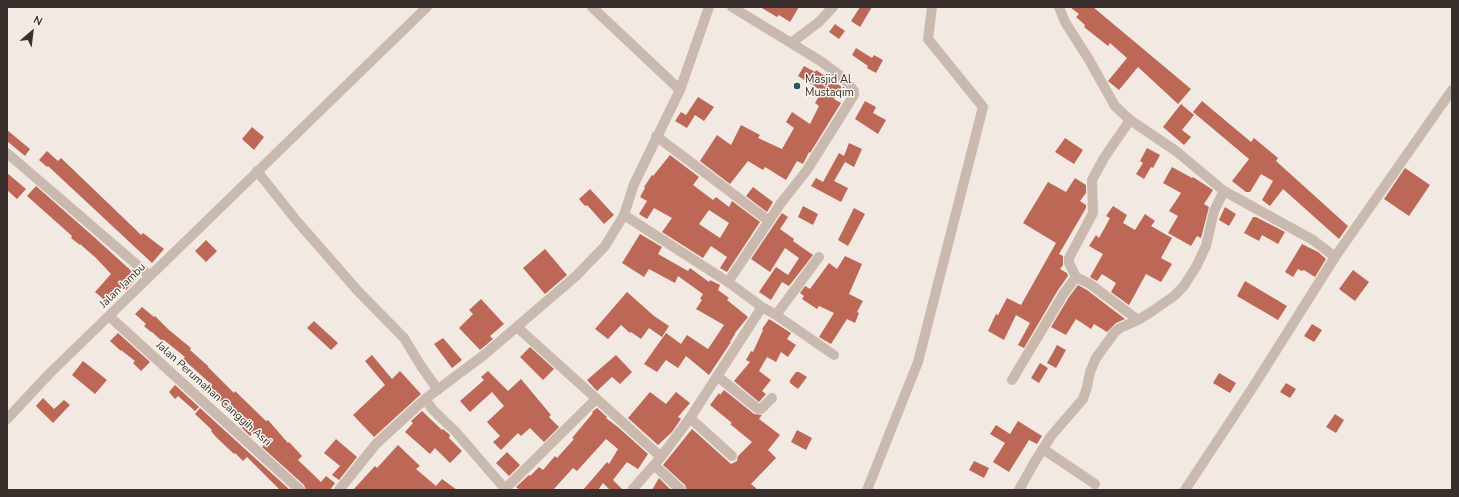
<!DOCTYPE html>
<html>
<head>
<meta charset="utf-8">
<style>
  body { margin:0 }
  #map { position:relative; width:1459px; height:497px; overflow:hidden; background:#f2eae2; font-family:"Nunito Sans",sans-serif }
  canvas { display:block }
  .frame { position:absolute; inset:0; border:8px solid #392f2c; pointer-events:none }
  .north { position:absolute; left:12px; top:12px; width:40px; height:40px; -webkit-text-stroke:3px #faf4ef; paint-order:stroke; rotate:28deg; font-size:11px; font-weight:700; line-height:16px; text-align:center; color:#392f2c }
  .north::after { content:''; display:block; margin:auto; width:14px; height:18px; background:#392f2c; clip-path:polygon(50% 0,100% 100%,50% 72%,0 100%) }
</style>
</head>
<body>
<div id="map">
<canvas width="1459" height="497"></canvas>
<div class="frame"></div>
<div class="north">N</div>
</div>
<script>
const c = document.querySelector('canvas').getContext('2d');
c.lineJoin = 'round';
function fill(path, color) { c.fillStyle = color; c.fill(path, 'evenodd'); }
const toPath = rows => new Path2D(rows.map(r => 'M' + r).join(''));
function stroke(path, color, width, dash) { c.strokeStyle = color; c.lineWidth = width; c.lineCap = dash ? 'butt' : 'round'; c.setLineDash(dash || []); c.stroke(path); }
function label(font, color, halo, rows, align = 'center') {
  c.font = font + ' "Nunito Sans",sans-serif'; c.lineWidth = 3; c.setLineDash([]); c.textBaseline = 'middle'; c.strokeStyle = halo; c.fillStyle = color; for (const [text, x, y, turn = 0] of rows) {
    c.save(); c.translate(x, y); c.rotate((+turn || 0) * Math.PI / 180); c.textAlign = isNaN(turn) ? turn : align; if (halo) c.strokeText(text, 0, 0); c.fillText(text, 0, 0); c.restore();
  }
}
fill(toPath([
  [760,7,799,7,790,22,779,15,777,17],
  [860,7,872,7,860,27,851,21],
  [1070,7,1093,7,1191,89,1178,104,1138,67,1119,90,1108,81,1127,58,1110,43,1108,46,1084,27,1085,25,1076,17,1079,14],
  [835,24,845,31,839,39,829,32],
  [856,48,872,58,874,55,883,60,876,73,867,68,868,66,852,55],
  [804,66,815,72,816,70,842,87,834,99,841,103,810,153,809,152,803,164,797,161,786,180,765,167,763,170,748,161,730,184,700,161,717,135,731,145,741,125,760,135,758,138,782,149,794,128,786,122,792,112,810,124,819,106,815,103,822,91,798,76],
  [698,97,714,107,704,121,695,115,687,128,675,121,681,112,686,115],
  [865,101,876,107,873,113,886,120,878,134,855,119],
  [1202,101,1251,142,1254,138,1278,158,1276,161,1348,226,1339,239,1283,189,1270,206,1262,200,1273,181,1261,174,1250,192,1246,192,1232,181,1249,159,1193,112],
  [1181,104,1194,115,1182,130,1191,137,1184,145,1163,127],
  [252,127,264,137,254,150,242,139],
  [7,130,30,149,25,156,7,141],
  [1065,138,1083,150,1074,164,1055,152],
  [849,143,862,149,854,167,845,162,834,181,848,188,841,202,811,186,816,178,823,182,839,153,844,156],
  [1147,148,1160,155,1153,168,1151,167,1144,179,1136,174,1143,163,1140,161],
  [47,151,58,161,61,158,135,229,141,235,143,233,164,249,152,263,48,166,47,167,39,160],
  [670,155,699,177,693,185,713,200,716,197,729,207,732,201,760,222,727,272,720,268,727,257,711,246,703,258,662,232,672,218,654,208,647,219,639,214,647,201,640,197,645,188,644,187,652,175,653,176],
  [709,210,729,223,720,238,699,224],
  [1172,167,1192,178,1193,177,1213,190,1204,204,1209,207,1201,238,1197,236,1191,246,1168,233,1178,216,1169,211,1181,193,1163,183],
  [1405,168,1430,185,1409,216,1384,199],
  [7,173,26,189,17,199,7,190],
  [1075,178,1086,185,1086,193,1080,201,1086,205,1086,208,1059,254,1063,256,1063,265,1060,269,1067,273,1068,276,1058,290,1024,348,1018,345,1030,323,1016,315,1004,340,988,331,996,314,998,315,1007,298,1021,305,1056,243,1023,223,1048,182,1066,192],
  [36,186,94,237,138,277,126,290,122,287,108,303,95,292,111,274,96,258,80,244,80,245,71,238,72,236,27,196],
  [753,187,773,202,767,212,746,196],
  [590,189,614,215,604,224,587,205,585,206,579,199],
  [803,206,818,214,813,225,798,217],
  [1113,206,1127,215,1123,223,1135,230,1145,214,1155,221,1151,226,1172,238,1161,258,1172,264,1161,282,1146,274,1129,305,1111,292,1116,283,1102,274,1097,281,1090,277,1103,254,1089,246,1096,235,1099,238,1110,218,1106,216],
  [1225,207,1236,214,1229,226,1219,220],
  [854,208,865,214,848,246,838,240],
  [782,213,788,217,780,229,794,239,793,241,813,255,789,286,782,282,771,300,759,292,776,267,788,275,799,258,785,248,770,272,751,259],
  [1253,217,1256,217,1285,232,1278,244,1262,235,1259,241,1244,233],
  [640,234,662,247,658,254,688,271,690,268,709,282,710,280,720,285,718,290,729,298,727,300,748,317,735,333,735,334,730,342,731,342,709,375,686,356,678,368,666,360,657,372,644,364,666,333,681,344,687,335,708,349,724,325,696,309,702,300,700,299,703,294,678,276,675,283,649,269,644,277,622,263],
  [206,240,217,251,206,262,195,251],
  [1302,244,1318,252,1326,259,1315,277,1304,270,1302,271,1298,269,1293,277,1285,272],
  [545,249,567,275,545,294,523,268],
  [845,256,862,264,849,294,863,301,857,312,859,313,855,323,847,319,831,344,819,337,834,313,819,306,817,309,802,299,804,296,800,293,805,286,810,289,829,263,837,269],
  [1353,270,1369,282,1355,301,1339,289],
  [1245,281,1287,306,1278,320,1237,296],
  [1078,285,1087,290,1125,319,1116,323,1107,332,1094,324,1091,329,1076,319,1066,335,1051,327,1069,297],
  [627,292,654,316,669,326,662,337,649,328,641,339,631,332,630,333,621,325,608,339,595,329],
  [481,299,504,324,490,336,493,339,480,350,459,328,473,314,469,310],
  [142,307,154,317,155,316,169,330,191,348,190,350,208,366,208,367,234,393,235,391,266,421,268,420,288,443,289,442,302,456,298,460,321,482,326,476,335,483,330,490,306,490,304,485,262,447,267,442,256,430,250,436,242,428,244,426,208,388,212,385,183,359,185,357,164,340,163,342,152,332,151,332,144,326,146,324,135,314],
  [769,319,791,333,787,339,796,345,788,357,781,352,776,362,767,357,759,371,771,380,762,391,766,394,759,402,734,381,750,362,746,360,751,351,753,352,763,330,762,329],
  [314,321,338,343,331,350,307,328],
  [1312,324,1322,330,1314,342,1304,336],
  [118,333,150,362,141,371,133,363,135,361,121,350,121,351,110,341],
  [443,338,462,360,452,368,434,344],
  [1057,345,1066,350,1056,368,1047,363],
  [530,347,554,369,543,380,520,357],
  [372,355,392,379,400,371,421,394,374,437,353,415,385,385,365,361],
  [616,355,632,372,620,384,612,377,597,391,587,380],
  [83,361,107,380,95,394,72,375],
  [1040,363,1048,368,1039,383,1031,378],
  [488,371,508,391,521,379,551,415,549,417,559,427,544,442,530,428,521,436,518,433,501,450,493,442,500,436,487,422,504,406,492,392,470,412,460,401,484,380,481,377],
  [796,372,799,372,807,377,798,389,790,383,790,380],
  [1219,373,1236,383,1230,393,1213,383],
  [1286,383,1296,389,1290,398,1280,392],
  [175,385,199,407,195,411,178,396,175,399,169,392],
  [724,390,754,414,762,415,759,419,780,435,768,450,776,458,751,484,758,490,687,490,685,485,663,465,692,429,731,464,737,461,738,456,752,442,730,424,732,423,710,405,719,393,720,395],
  [650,392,666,404,676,392,690,403,678,417,681,419,672,432,658,445,628,418],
  [43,398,54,409,64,400,70,405,53,423,36,406],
  [200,408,290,490,280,490,247,457,243,461,235,453,234,454,217,438,211,431,212,430,195,414],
  [597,408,607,417,606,418,619,428,648,454,638,469,627,462,613,480,623,490,610,490,603,483,598,490,583,490,607,462,609,464,618,449,606,439,577,471,573,468,553,490,520,490,516,487,529,475,530,476,539,467,543,470,555,456,557,458,574,439,572,438,593,413,592,412],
  [422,411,442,430,443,429,450,435,449,438,462,451,450,463,435,448,430,454,405,432,413,423,411,421],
  [1335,414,1344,420,1336,433,1326,427],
  [1018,421,1042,436,1037,444,1029,440,1009,472,993,462,1005,443,990,434,996,425,1010,434],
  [797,430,812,438,806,450,791,442],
  [336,439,357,457,339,480,332,475,340,466,324,453],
  [398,445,420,466,416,469,436,486,442,479,457,490,353,490,375,466,377,468],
  [507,452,520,465,509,476,496,463],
  [974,461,989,468,984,478,969,470],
  [659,478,671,490,652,490]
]), '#bd6756');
stroke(toPath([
  [592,7,680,90],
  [732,7,791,43,819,22,833,7],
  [1059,7,1065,22,1088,58,1115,106,1130,120,1176,151,1224,191,1313,240,1335,257],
  [656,136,769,221],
  [7,153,150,276],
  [257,171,296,220,357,290,404,338,421,366,438,390],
  [624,215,728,282,762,307,690,418,661,457,632,490],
  [1076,277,1069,263,1069,258,1093,213,1092,180,1104,158,1130,120],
  [728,282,781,203,807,170,854,95,854,91,843,78,822,62,791,43],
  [762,307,776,315,834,355],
  [776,315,819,257],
  [109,316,300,490],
  [517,327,661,457],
  [717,376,758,409,761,409,772,398],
  [1012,380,1064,293,1076,277,1090,284,1138,320],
  [425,399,433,410,455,431,506,490],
  [690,418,732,456],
  [7,419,49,374,427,7],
  [1043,449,1095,484],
  [654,465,681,490],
  [505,489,596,399],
  [339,490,376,444,425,399,484,355,576,276,605,246,624,215,634,184,680,90,709,7],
  [867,490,918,362,983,107,928,39,932,7],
  [1019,490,1034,463,1051,436,1083,399,1087,387,1090,372,1096,358,1115,332,1120,328,1138,320,1151,312,1174,296,1183,287,1196,267,1206,246,1214,211,1224,191],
  [1185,490,1253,387,1335,257,1452,90]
]), '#cab9af', 10);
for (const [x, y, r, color] of [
  [797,86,4,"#245858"]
]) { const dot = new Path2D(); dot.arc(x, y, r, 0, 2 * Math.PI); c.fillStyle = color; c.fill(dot); stroke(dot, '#faf4ef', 1.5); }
label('11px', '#392f2c', '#faf4ef', [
  ["Masjid Al",805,80],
  ["Mustaqim",805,93]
], 'left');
label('11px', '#392f2c', '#faf4ef', [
  ["Jalan Jambu",123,286,-44],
  ["Jalan Perumahan Canggih Asri",213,394,42]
]);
</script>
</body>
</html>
